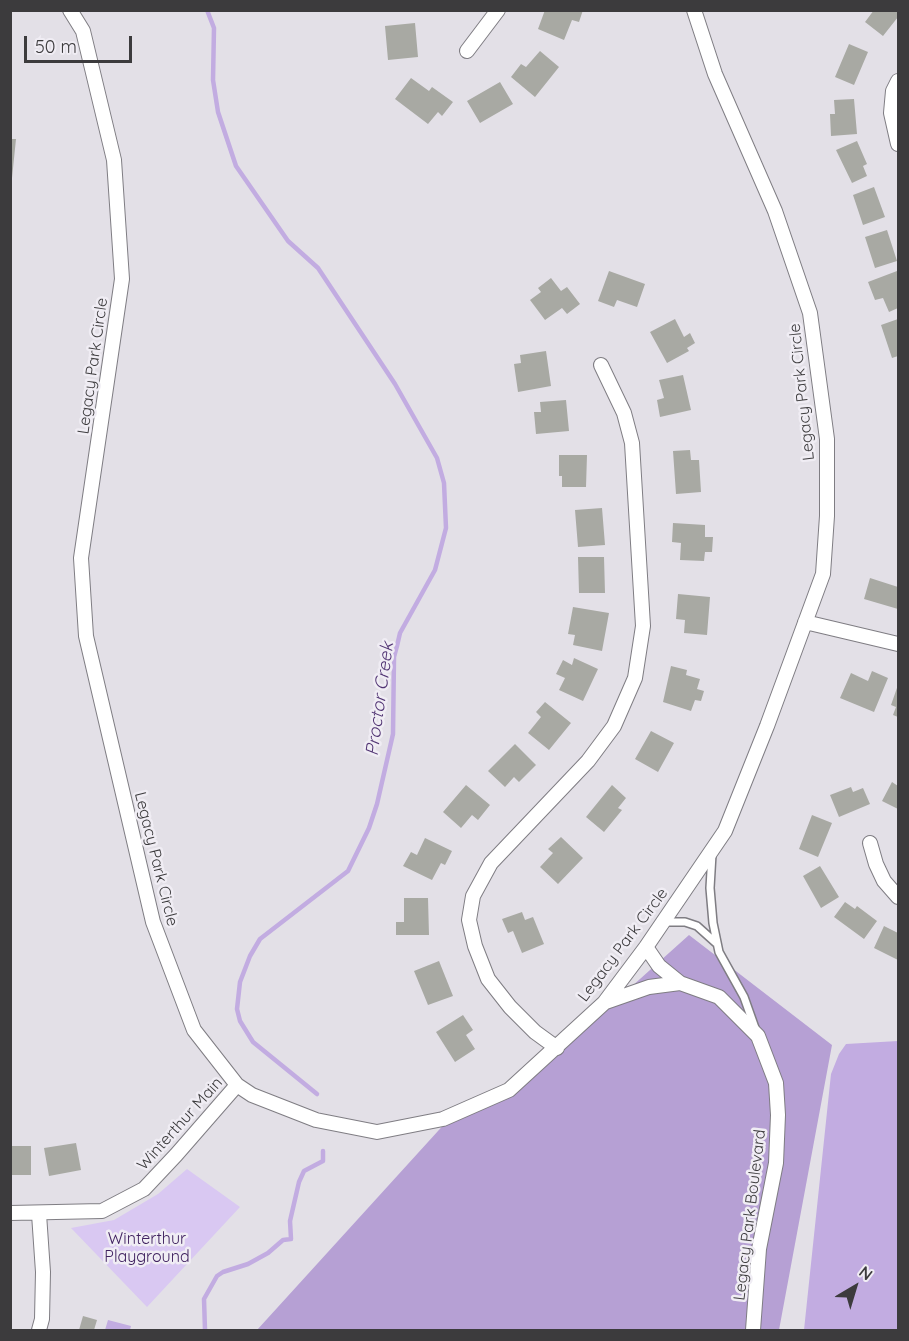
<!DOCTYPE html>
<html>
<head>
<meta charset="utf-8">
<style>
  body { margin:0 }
  #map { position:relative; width:909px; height:1341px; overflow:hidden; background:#e3e0e7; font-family:Quicksand,sans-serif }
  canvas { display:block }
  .frame { position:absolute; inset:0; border:12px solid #3c3b3d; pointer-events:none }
  .north { position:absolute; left:825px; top:1257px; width:60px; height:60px; -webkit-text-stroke:4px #f0edf4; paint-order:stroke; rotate:38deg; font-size:16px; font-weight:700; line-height:24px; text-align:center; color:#3c3b3d }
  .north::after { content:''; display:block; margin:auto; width:21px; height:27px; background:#3c3b3d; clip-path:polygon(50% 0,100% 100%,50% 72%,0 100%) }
  .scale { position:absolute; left:24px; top:36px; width:108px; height:27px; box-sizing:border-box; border:3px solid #3c3b3d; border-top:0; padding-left:8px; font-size:18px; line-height:21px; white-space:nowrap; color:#3c3b3d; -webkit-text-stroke:4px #f0edf4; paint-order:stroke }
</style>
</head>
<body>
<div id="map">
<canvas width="909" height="1341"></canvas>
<div class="frame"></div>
<div class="north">N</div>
<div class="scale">50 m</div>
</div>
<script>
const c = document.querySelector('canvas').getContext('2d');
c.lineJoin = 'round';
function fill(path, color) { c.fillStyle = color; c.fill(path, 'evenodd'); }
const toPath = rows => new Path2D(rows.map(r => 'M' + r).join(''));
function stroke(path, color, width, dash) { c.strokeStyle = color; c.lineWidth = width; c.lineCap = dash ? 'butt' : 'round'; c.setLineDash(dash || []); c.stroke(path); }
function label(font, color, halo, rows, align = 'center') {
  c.font = font + ' Quicksand,sans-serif'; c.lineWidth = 5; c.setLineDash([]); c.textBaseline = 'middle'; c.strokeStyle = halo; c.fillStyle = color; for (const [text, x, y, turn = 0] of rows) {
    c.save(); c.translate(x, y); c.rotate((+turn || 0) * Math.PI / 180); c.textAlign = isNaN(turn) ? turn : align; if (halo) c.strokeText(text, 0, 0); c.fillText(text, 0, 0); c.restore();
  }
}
fill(toPath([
  [187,1169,240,1207,147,1307,71,1228,114,1220,158,1194]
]), '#d9c8f2');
fill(toPath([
  [689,935,832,1045,779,1330,257,1330,448,1120,552,1058]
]), '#b6a0d4');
fill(toPath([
  [898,1041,898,1330,804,1330,831,1074,839,1054,846,1044],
  [108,1320,131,1326,130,1330,105,1330]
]), '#c2ace1');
stroke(toPath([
  [207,10,214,28,213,80,218,112,236,166,288,241,318,268,395,384,437,458,444,483,446,528,435,570,400,633,397,646,394,657,393,734,377,804,369,828,348,871,260,939,250,956,240,982,237,1009,240,1021,253,1042,317,1094],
  [205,1330,204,1299,217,1276,223,1272,248,1264,268,1253,283,1240,291,1239,290,1221,299,1182,304,1171,323,1161,323,1151]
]), '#c2ace1', 4.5);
fill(toPath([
  [545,10,583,10,579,22,572,20,564,40,538,29],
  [874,10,895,10,898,13,898,17,883,36,865,22],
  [415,23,418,57,388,60,385,26],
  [849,44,868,52,854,85,835,77],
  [540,51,559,67,535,97,511,77,521,64,526,67],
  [411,78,429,91,432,87,453,102,442,116,438,112,428,124,395,99],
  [500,82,513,104,480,123,467,101],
  [854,99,857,134,831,136,830,114,835,114,834,100],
  [10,139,16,139,12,178,10,178],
  [857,141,867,164,863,166,867,176,852,183,836,150],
  [874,187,885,217,863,225,853,195],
  [887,230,897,261,875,268,865,237],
  [609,271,645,284,637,307,617,300,614,307,598,301],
  [897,271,898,276,898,308,889,312,883,298,875,300,868,282],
  [551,278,561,291,567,287,580,304,567,314,562,308,545,320,530,300,541,292,538,288],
  [675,319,684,337,690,333,695,343,687,348,689,351,667,363,650,332],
  [898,319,898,356,892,358,881,325],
  [546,351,551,386,518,392,514,364,521,363,520,355],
  [683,375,691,410,660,417,657,400,664,398,659,380],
  [566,400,569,431,536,434,534,412,541,412,540,402],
  [690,450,691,460,699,460,701,492,676,494,673,451],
  [559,455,587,455,586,487,562,487,562,476,559,476],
  [602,508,605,545,578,547,575,510],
  [673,523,705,525,705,537,713,537,712,552,705,552,704,561,680,560,681,543,672,542],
  [578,557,604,557,605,593,579,593],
  [870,578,898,587,898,609,864,599],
  [678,594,710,597,707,635,684,633,685,620,676,619],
  [573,607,609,613,602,651,573,645,575,635,568,634],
  [574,658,598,669,583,701,559,690,565,678,556,674,563,660,572,665],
  [671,666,687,670,686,675,700,679,697,689,704,691,701,701,695,700,691,711,663,702],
  [872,671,888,678,874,712,840,698,851,673,868,681],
  [898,685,898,717,893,715,896,707,891,705],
  [545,702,571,723,549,750,528,733,541,717,536,712],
  [651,731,674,743,658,772,635,759],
  [515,744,536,765,519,782,514,777,505,787,488,771],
  [892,782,898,786,898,809,882,801],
  [466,785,490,805,478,820,472,815,461,828,443,812],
  [612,785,626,798,618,808,622,810,604,832,586,817],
  [851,787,853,792,863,788,870,804,839,817,830,795],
  [812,815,832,823,818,857,799,849],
  [561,837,583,858,558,884,540,867,553,853,548,849],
  [425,838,452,851,445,865,441,863,432,880,403,866,411,852,417,855],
  [820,866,839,897,821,908,803,876],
  [404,898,428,898,429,935,396,935,396,922,404,922],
  [845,902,855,909,857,906,877,921,864,939,834,917],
  [522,912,525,920,533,917,544,944,522,953,513,931,508,933,502,919],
  [884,926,898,933,898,960,874,948],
  [439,961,453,996,428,1005,414,971],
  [463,1015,473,1030,466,1035,475,1049,455,1062,436,1032],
  [76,1143,81,1170,49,1176,44,1148],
  [10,1146,31,1146,31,1175,10,1175],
  [83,1316,97,1320,94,1330,79,1330]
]), '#a8a9a3');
const lane = toPath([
  [712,854,710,888,713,923,719,952,744,997,755,1028],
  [665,922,685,922,697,926,716,943]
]);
const street = toPath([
  [70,10,83,31,114,160,122,279,81,558,86,636,153,922,194,1030,237,1085,252,1095,316,1120,377,1132,443,1119,509,1090,604,1003,646,947,725,831,767,726,823,574,827,516,827,439,810,313,775,211,715,74,694,10],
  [467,51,498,10],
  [898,81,893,91,891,113,898,144],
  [805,622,898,644],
  [870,843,876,864,884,881,898,897],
  [646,947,659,966,680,983,719,997,758,1036,776,1083,778,1115,776,1163,759,1249,753,1330],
  [606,1002,649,987,680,983],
  [557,1048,535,1032,510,1007,488,979,475,946,469,920,473,896,491,863,588,761,614,726,635,678,643,626,632,443,624,413,601,365],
  [10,1213,102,1211,144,1189,176,1155,237,1085],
  [39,1330,42,1319,43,1272,39,1214]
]);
stroke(lane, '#7f7d83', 10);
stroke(street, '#7f7d83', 16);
stroke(lane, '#fff', 7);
stroke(street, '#fff', 14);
label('16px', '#3c3b3d', '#f0edf4', [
  ["Legacy Park Circle",93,366,-82],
  ["Legacy Park Circle",802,392,-96],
  ["Legacy Park Circle",156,859,76],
  ["Legacy Park Circle",623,945,-53],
  ["Winterthur Main",180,1124,-48],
  ["Legacy Park Boulevard",750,1215,-83]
]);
label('16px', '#402260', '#f0edf4', [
  ["Winterthur",147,1239],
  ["Playground",147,1257]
]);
label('italic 18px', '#513473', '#f0edf4', [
  ["Proctor Creek",380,699,-82]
]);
</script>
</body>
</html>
